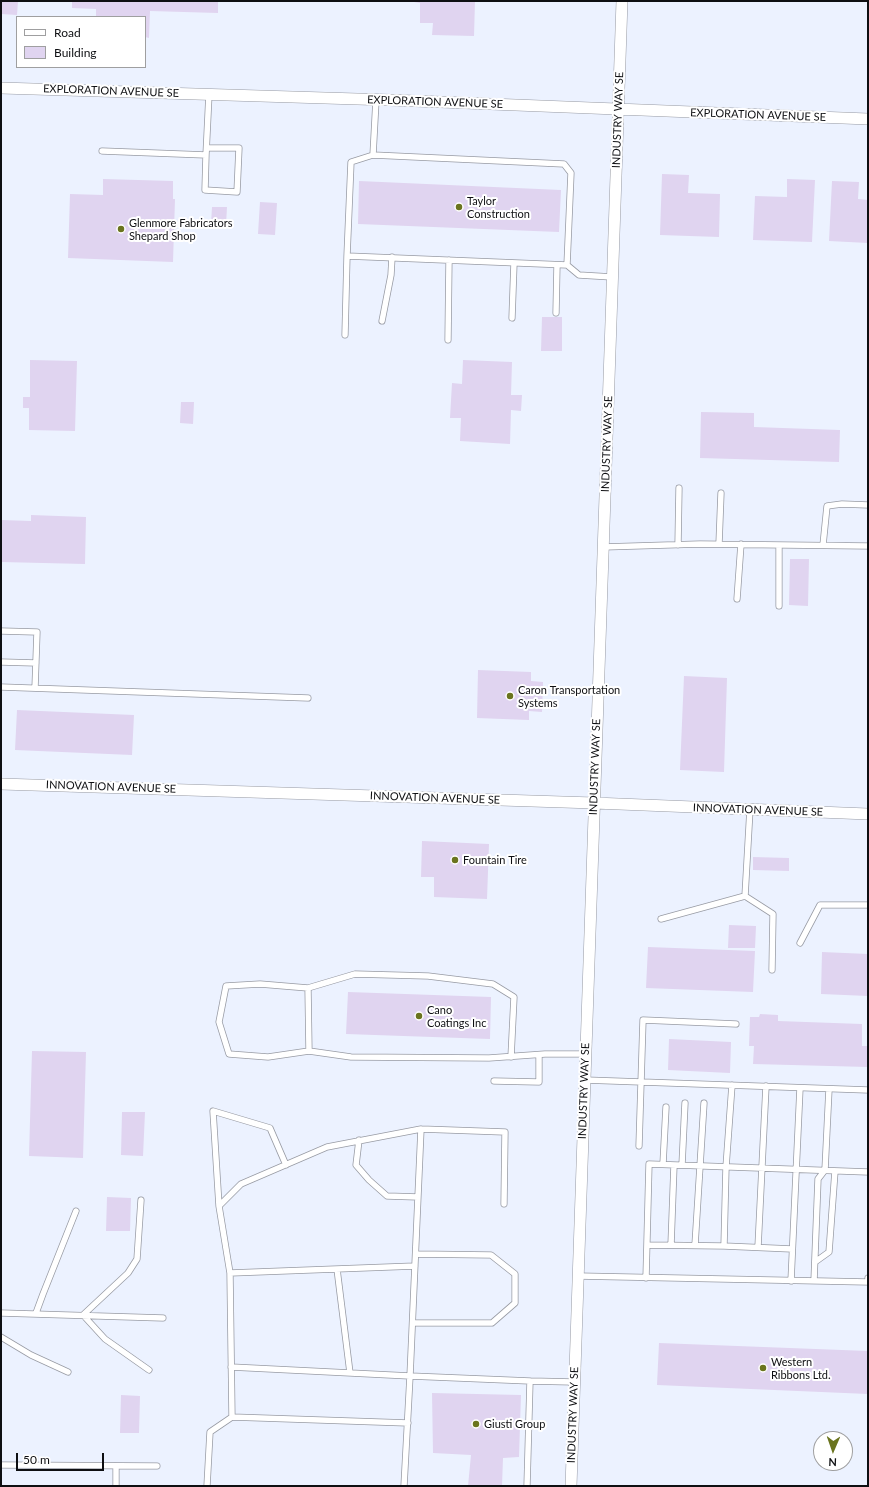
<!DOCTYPE html>
<html>
<head>
<meta charset="utf-8">
<style>
  body { margin:0 }
  #map { position:relative; width:869px; height:1487px; overflow:hidden; background:#f9fbff; font-family:Lato,sans-serif }
  canvas { display:block }
  .frame { position:absolute; inset:0; border:2px solid #0e0f12; pointer-events:none }
  .legend { position:absolute; left:16px; top:16px; width:130px; height:52px; box-sizing:border-box; background:#fff; border:1px solid #9f9fa0; margin:0; padding:5px 7px; list-style:none; font-size:12px; color:#0e0f12 }
  .legend li { display:flex; align-items:center; gap:8px; height:20px }
  .legend b { width:20px; border:1px solid #9f9fa0 }
  .north { position:absolute; left:813px; top:1431px; width:40px; height:40px; box-sizing:border-box; background:#fff; border:1px solid #9f9fa0; border-radius:50%; rotate:182deg; font-size:11px; font-weight:700; line-height:16px; text-align:center; color:#0e0f12 }
  .north::after { content:''; display:block; margin:auto; width:14px; height:18px; background:#6a741e; clip-path:polygon(50% 0,100% 100%,50% 72%,0 100%) }
  .scale { position:absolute; left:16px; top:1453px; width:88px; height:18px; box-sizing:border-box; border:2px solid #0e0f12; border-top:0; padding-left:5px; font-size:12px; line-height:14px; white-space:nowrap; color:#0e0f12; -webkit-text-stroke:3px #fff; paint-order:stroke }
</style>
</head>
<body>
<div id="map">
<canvas width="869" height="1487"></canvas>
<div class="frame"></div>
<ul class="legend">
<li><b style="height:5px;background:#fff"></b>Road</li>
<li><b style="height:11px;background:#e0d4f0"></b>Building</li>
</ul>
<div class="north">N</div>
<div class="scale">50 m</div>
</div>
<script>
const c = document.querySelector('canvas').getContext('2d');
c.lineJoin = 'round';
function fill(path, color) { c.fillStyle = color; c.fill(path, 'evenodd'); }
const toPath = rows => new Path2D(rows.map(r => 'M' + r).join(''));
function stroke(path, color, width, dash) { c.strokeStyle = color; c.lineWidth = width; c.lineCap = dash ? 'butt' : 'round'; c.setLineDash(dash || []); c.stroke(path); }
function label(font, color, halo, rows, align = 'center') {
  c.font = font + ' Lato,sans-serif'; c.lineWidth = 4; c.setLineDash([]); c.textBaseline = 'middle'; c.strokeStyle = halo; c.fillStyle = color; for (const [text, x, y, turn = 0] of rows) {
    c.save(); c.translate(x, y); c.rotate((+turn || 0) * Math.PI / 180); c.textAlign = isNaN(turn) ? turn : align; if (halo) c.strokeText(text, 0, 0); c.fillText(text, 0, 0); c.restore();
  }
}
fill(toPath([
  [1,1,868,1,868,1486,1,1486],
  [17,17,145,17,145,67,17,67],
  [821,1439,845,1439,845,1463,821,1463]
]), '#ecf2ff');
fill(toPath([
  [2,1,18,1,17,15,1,14],
  [72,1,218,1,218,13,150,11,149,38,145,37,145,17,96,17,96,9,72,8],
  [414,1,475,1,474,36,432,35,433,23,420,23,420,3,414,2],
  [662,174,689,175,688,193,720,194,719,237,660,235],
  [103,179,173,181,173,199,175,199,173,262,68,258,70,194,103,195],
  [787,179,815,180,812,242,753,240,755,196,787,197],
  [359,181,561,190,559,232,358,224],
  [832,181,859,182,858,199,868,200,868,243,829,241],
  [260,202,277,203,275,235,258,234],
  [212,207,227,207,226,225,211,224],
  [542,317,562,317,562,351,541,351],
  [30,360,77,361,75,431,29,430,29,408,23,408,23,397,30,397],
  [463,360,512,362,511,395,522,395,521,411,511,410,510,444,460,441,461,418,450,418,452,383,462,384],
  [181,402,194,402,193,424,180,423],
  [701,412,754,413,754,427,840,430,839,462,700,458],
  [31,515,86,517,85,564,1,562,1,520,31,521],
  [790,559,809,559,808,606,789,605],
  [478,670,531,672,531,681,543,682,542,712,529,711,529,720,477,718],
  [684,676,727,678,724,772,680,770],
  [17,710,134,715,132,755,15,750],
  [422,841,489,844,487,899,434,897,434,877,421,877],
  [753,857,789,858,789,871,753,870],
  [729,925,756,926,755,948,728,948],
  [648,947,755,951,753,992,646,988],
  [822,952,868,954,868,996,821,994],
  [348,992,491,997,490,1039,346,1034],
  [760,1014,778,1015,778,1021,862,1024,862,1046,868,1046,868,1067,753,1064,754,1046,749,1046,750,1017,759,1017],
  [669,1039,731,1042,730,1073,668,1070],
  [32,1051,86,1052,83,1158,29,1156],
  [122,1112,145,1112,143,1156,121,1155],
  [107,1197,131,1198,130,1231,106,1231],
  [659,1343,868,1351,868,1394,657,1385],
  [432,1393,521,1395,519,1457,503,1458,502,1486,468,1486,471,1455,433,1453],
  [121,1395,140,1396,139,1433,120,1433]
]), '#e0d4f0');
const service = toPath([
  [207,148,239,148,237,192,205,190,206,155,209,94],
  [102,151,206,155],
  [373,155,564,164,571,173,567,265,347,256,351,162,373,155,376,100],
  [567,265,579,275,612,277],
  [556,313,557,265],
  [512,318,514,263],
  [382,321,391,275,392,257],
  [345,335,347,256],
  [448,340,449,260],
  [719,544,721,493],
  [678,545,679,488],
  [823,545,827,506,842,504,868,505],
  [603,547,700,544,868,546],
  [737,599,741,544],
  [779,606,779,545],
  [1,631,37,632,35,688],
  [1,662,36,663],
  [1,687,308,698],
  [750,809,745,896,773,914,772,970],
  [661,919,745,896],
  [800,943,820,905,868,905],
  [308,988,309,1051],
  [511,1057,514,997,493,984,428,976,355,974,308,988,260,984,226,986,219,1022,229,1054,268,1057,309,1051,351,1057,489,1058,545,1054,585,1054],
  [585,1080,868,1090],
  [494,1081,539,1082,539,1055],
  [359,1140,356,1165,369,1180,387,1196,418,1197],
  [639,1146,643,1020,736,1024],
  [663,1164,666,1107],
  [682,1165,685,1103],
  [141,1200,137,1259,128,1273,83,1315,105,1339,149,1370],
  [219,1206,213,1111,270,1128,286,1165],
  [647,1245,724,1246,726,1167,732,1085],
  [671,1245,674,1165],
  [695,1245,704,1103],
  [724,1246,792,1249],
  [758,1247,766,1086],
  [815,1262,829,1252,835,1171],
  [415,1266,230,1273,219,1206,241,1184,327,1147,421,1129],
  [337,1269,350,1373],
  [230,1273,232,1417],
  [578,1276,868,1282,868,1278],
  [646,1278,649,1164,868,1172],
  [791,1281,800,1088],
  [814,1281,818,1179,825,1170,829,1089],
  [1,1313,163,1318],
  [36,1313,43,1294,76,1211],
  [413,1323,492,1323,515,1303,515,1274,491,1255,416,1254],
  [1,1337,31,1355,68,1372],
  [231,1367,410,1376,421,1129,505,1132,504,1204],
  [1,1465,157,1466],
  [116,1486,116,1466],
  [207,1486,210,1432,232,1417,408,1423],
  [404,1486,410,1376,530,1381],
  [527,1486,530,1381,574,1382]
]);
const minor = toPath([
  [1,88,390,100,868,119],
  [1,784,594,803,868,814],
  [571,1486,622,1]
]);
stroke(service, '#989ba4', 7);
stroke(minor, '#989ba4', 12);
stroke(service, '#fff', 5.5);
stroke(minor, '#fff', 11);
for (const [x, y, r, color] of [
  [459,207,4,"#6a741e"],
  [121,229,4,"#6a741e"],
  [510,696,4,"#6a741e"],
  [455,860,4,"#6a741e"],
  [419,1016,4,"#6a741e"],
  [763,1368,4,"#6a741e"],
  [476,1424,4,"#6a741e"]
]) { const dot = new Path2D(); dot.arc(x, y, r, 0, 2 * Math.PI); c.fillStyle = color; c.fill(dot); stroke(dot, '#fff', 1.5); }
label('11px', '#0e0f12', '#fff', [
  ["EXPLORATION AVENUE SE",111,91,2],
  ["EXPLORATION AVENUE SE",435,102,2],
  ["EXPLORATION AVENUE SE",758,115,2],
  ["INDUSTRY WAY SE",618,120,-88],
  ["INDUSTRY WAY SE",607,444,-88],
  ["INDUSTRY WAY SE",595,767,-88],
  ["INNOVATION AVENUE SE",111,787,2],
  ["INNOVATION AVENUE SE",435,798,2],
  ["INNOVATION AVENUE SE",758,810,2],
  ["INDUSTRY WAY SE",584,1091,-88],
  ["INDUSTRY WAY SE",573,1415,-88]
]);
label('11px', '#0e0f12', '#fff', [
  ["Taylor",467,201],
  ["Construction",467,214],
  ["Glenmore Fabricators",129,223],
  ["Shepard Shop",129,236],
  ["Caron Transportation",518,690],
  ["Systems",518,703],
  ["Fountain Tire",463,860],
  ["Cano",427,1010],
  ["Coatings Inc",427,1023],
  ["Western",771,1362],
  ["Ribbons Ltd.",771,1375],
  ["Giusti Group",484,1424]
], 'left');
</script>
</body>
</html>
